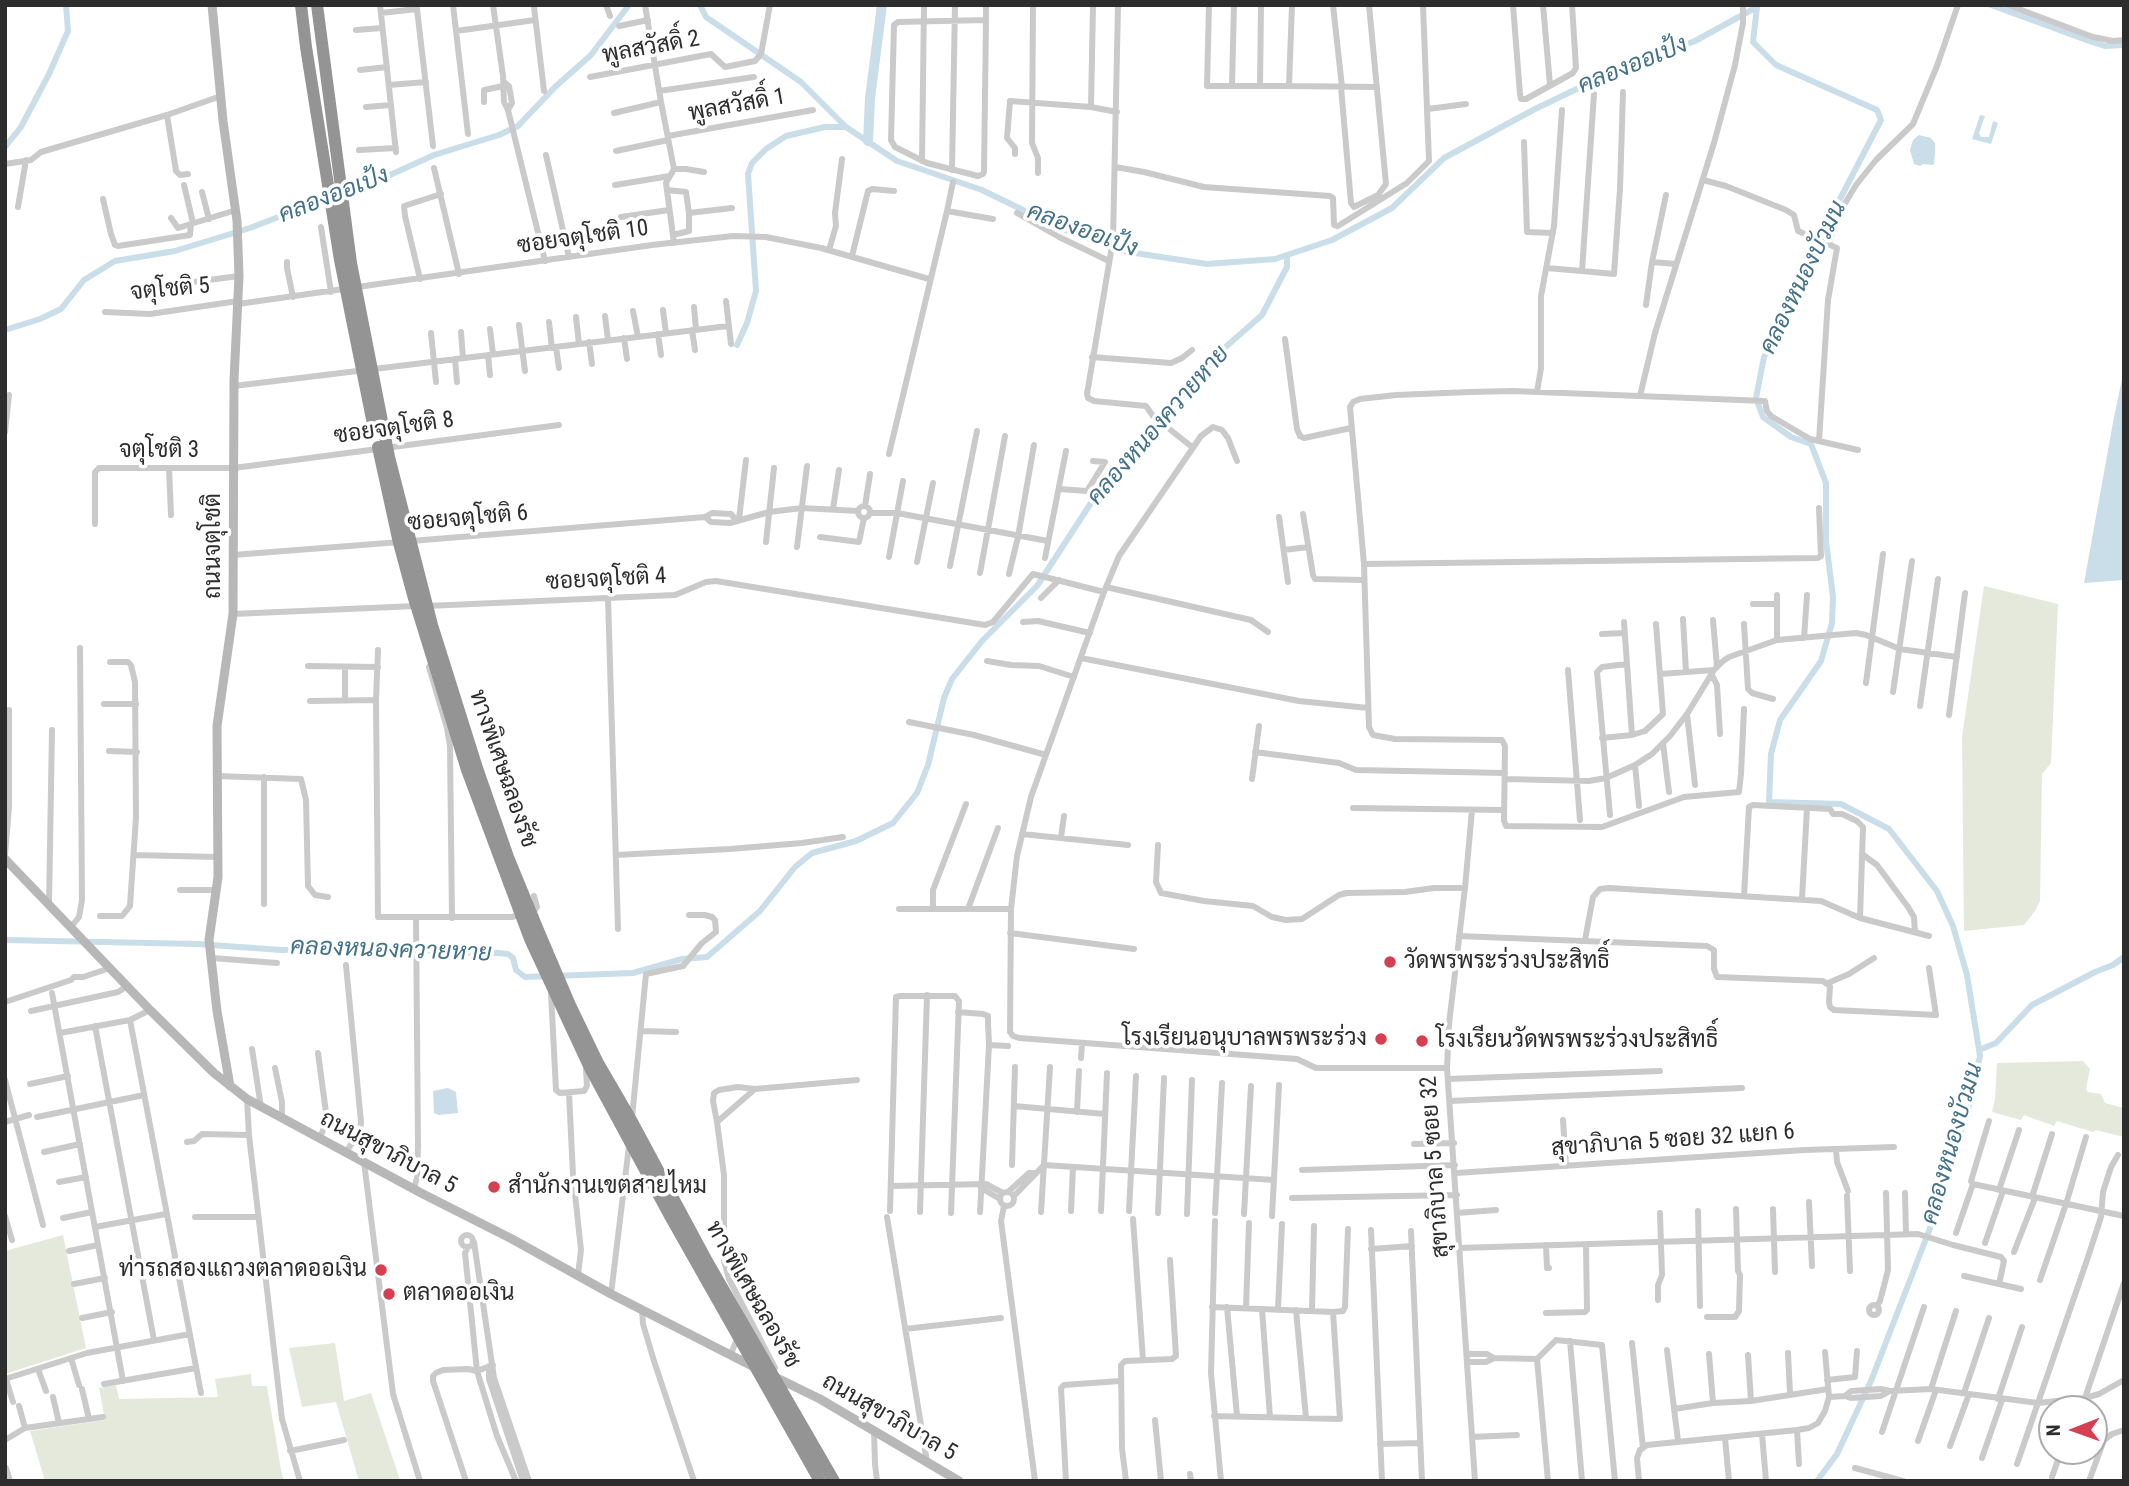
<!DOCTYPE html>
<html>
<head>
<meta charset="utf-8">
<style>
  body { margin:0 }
  #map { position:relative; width:2129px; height:1486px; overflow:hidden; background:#fff; font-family:"Roboto Condensed",sans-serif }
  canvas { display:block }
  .frame { position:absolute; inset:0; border:7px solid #2d2d2d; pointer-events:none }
  .north { position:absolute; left:2038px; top:1395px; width:70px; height:70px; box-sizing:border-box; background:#fff; border:2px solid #ababab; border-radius:50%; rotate:269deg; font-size:19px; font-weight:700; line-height:28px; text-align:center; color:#2d2d2d }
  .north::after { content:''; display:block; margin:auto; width:24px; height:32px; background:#d63e52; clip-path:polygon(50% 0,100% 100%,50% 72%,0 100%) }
</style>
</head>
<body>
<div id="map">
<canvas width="2129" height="1486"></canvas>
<div class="frame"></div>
<div class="north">N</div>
</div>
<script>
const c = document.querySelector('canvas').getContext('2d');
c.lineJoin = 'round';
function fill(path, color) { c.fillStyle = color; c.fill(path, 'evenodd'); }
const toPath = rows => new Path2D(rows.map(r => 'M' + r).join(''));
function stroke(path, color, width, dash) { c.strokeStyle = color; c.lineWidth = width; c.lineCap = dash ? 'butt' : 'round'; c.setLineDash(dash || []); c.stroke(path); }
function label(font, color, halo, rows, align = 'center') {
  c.font = font + ' "Roboto Condensed",Sarabun,sans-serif'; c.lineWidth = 7; c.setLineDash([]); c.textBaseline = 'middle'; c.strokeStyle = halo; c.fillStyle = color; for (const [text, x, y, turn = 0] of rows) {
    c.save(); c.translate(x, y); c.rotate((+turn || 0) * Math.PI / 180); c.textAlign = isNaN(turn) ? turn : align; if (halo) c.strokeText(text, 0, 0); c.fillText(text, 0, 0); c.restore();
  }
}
fill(toPath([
  [1984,586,2058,604,2051,763,2042,774,2040,901,2035,911,2024,925,1964,931,1962,737],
  [2083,1061,2090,1069,2086,1089,2088,1092,2101,1094,2105,1103,2124,1108,2124,1137,2096,1130,2093,1132,2057,1121,2054,1126,2024,1115,2021,1120,1992,1112,1995,1099,1997,1063],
  [63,1235,86,1348,5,1374,5,1251],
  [335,1343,344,1401,371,1393,400,1480,359,1481,336,1402,302,1407,289,1348],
  [251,1374,252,1386,267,1386,281,1470,284,1481,45,1481,30,1431,105,1420,99,1388,116,1385,119,1399,218,1397,215,1379]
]), '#e4e9dc');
fill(toPath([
  [1980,115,1985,116,1979,133,1981,137,1989,137,1993,121,1998,123,1991,144,1972,139],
  [1919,135,1931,138,1935,143,1935,152,1934,164,1932,165,1923,164,1920,166,1914,164,1910,150,1913,140],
  [2124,370,2124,580,2084,583,2114,417],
  [448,1088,456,1092,458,1113,439,1115,434,1113,433,1091]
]), '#c9dee8');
stroke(toPath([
  [700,5,706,17,801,82,846,127,897,161,982,190,1060,228,1122,251,1207,264,1275,259,1332,240,1392,208,1444,158,1535,109,1606,75,1695,41,1757,7],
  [1991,5,2092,42,2105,46,2124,45],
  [1757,7,1753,42,1776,65,1877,110,1881,120,1812,253,1764,357,1756,398,1763,417,1791,437,1811,444,1826,483,1826,541,1833,597,1832,623,1821,661,1780,720,1771,754,1769,802,1841,804,1889,829,1937,891,1953,926,1967,975,1980,1056,1971,1099,1929,1231,1871,1381,1837,1454,1817,1481],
  [5,147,21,127,49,74,68,31,66,5],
  [341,194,368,185,434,155,499,135,518,126,555,87,591,55,629,5],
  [5,330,40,319,61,309,84,280,115,261,175,251,250,228,330,197],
  [737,345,747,323,756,291,748,174,752,163,766,149,786,136,825,127,846,127],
  [5,940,198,944,281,950,409,948,441,952,498,953,508,954,513,958,516,970,525,977,633,973,682,959,707,957,760,911,795,867,812,853,856,841,893,823,917,793,928,765,944,698,952,679,982,641,1037,586,1102,486,1221,351,1262,315,1287,267,1287,255],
  [1979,1050,1996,1043,2032,1005,2095,972,2113,965,2124,957]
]), '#c9dee8', 6);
stroke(toPath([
  [868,141,870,98,882,5]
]), '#c9dee8', 10);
stroke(toPath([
  [380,5,396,152],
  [453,5,468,134],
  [493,5,503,76,504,102,508,110,545,261],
  [606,5,610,16],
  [645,5,661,102,674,169,666,183,674,243],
  [986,5,986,20,984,172,983,174,978,176,927,163,895,147,891,140,894,25,898,22,986,20],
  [1033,5,1032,143,1038,158,1038,173],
  [1118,5,1113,240,1087,394,1088,398,1094,401,1146,406,1153,416,1192,447],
  [1209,5,1207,86,1289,86,1292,5],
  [1333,5,1342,87],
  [1513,5,1520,94,1521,99,1526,99,1573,73,1576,68,1572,5],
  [1543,5,1550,85],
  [2008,5,2093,37,2113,41,2124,40],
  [534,7,544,91],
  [417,9,433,146],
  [381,13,417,9,416,5],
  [619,26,648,20],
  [356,30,382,28],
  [456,31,535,20],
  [360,70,387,67],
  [590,77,711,54,725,67,755,61,761,54,770,5],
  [504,82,509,86,512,103,508,110],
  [389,85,426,82],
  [1232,86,1234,5],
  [1260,86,1261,5],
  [1289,86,1377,87],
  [1341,87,1351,203,1354,207,1378,195,1386,184,1369,5],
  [659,91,754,77],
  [484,102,484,90,503,86],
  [366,107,391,105],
  [1091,107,1093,5],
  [1428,109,1466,104],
  [614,113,661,102],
  [167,115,176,171,180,175,188,174],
  [668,136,813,110],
  [1524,142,1527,232,1553,233],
  [359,150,396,148],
  [616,151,668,140],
  [1015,154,1015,148,1007,138,1010,101,1091,107,1117,112],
  [546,155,569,257],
  [922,161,924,5],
  [5,164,31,160,41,152,167,115,221,96],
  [1115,167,1144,172,1204,187,1330,196,1333,198,1334,225,1338,226,1407,183,1429,161,1423,5],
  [434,168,459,274],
  [674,169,686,169,704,172],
  [952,170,955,5],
  [1703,180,1726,186,1786,210,1794,215,1798,231,1837,248,1828,300,1819,441],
  [184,185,193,223],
  [615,185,670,176],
  [667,190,686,192,689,213,689,231,673,235],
  [202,192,209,219],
  [103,199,111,234,115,245,118,246,190,235,191,224],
  [18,207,26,160],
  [947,211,953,182],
  [689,213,732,208],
  [1017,213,1059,237,1109,261],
  [621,217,669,210],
  [171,218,178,228,236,210],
  [321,227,331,292],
  [1829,243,1841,210,1856,185,1876,160,1913,124,1937,66,1958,5],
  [829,250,836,226,835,213,842,159],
  [852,256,868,191,872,189,894,191],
  [287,262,287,268,293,297],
  [1652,262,1676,264],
  [1546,268,1582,271,1594,94],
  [1582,271,1614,274,1620,189,1623,92],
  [420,279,405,216,404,206,441,194],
  [132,290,239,276],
  [726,301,731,344],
  [238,304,652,245,733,236,766,237,821,248,929,279],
  [1646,305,1652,262,1666,195],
  [694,307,696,329],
  [663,310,666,333],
  [633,311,638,337],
  [105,312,150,314,238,301],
  [605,316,608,340],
  [576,317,579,344],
  [549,322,552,348],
  [519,325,525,371],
  [490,329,493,354],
  [692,330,695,350],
  [461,332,463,358],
  [431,333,436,382],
  [658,334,661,355],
  [624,338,627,359],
  [1285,339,1297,429,1300,436,1304,438,1351,428],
  [589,342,592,364],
  [556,347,559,368],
  [488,355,490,375],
  [1092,357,1171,363,1182,358,1192,350],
  [455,359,457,382],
  [234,386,728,326],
  [1537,392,1541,368,1541,296,1554,226,1562,110],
  [1640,396,1655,333,1714,143,1735,65,1743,23,1743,5],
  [5,432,9,395],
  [889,454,947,211,993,219],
  [1237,461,1228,438,1222,430,1213,427,1201,436,1119,556,1104,592,1031,797,1017,856,1011,909,1010,1032,1013,1036,1019,1038,1297,1059,1316,1068,1447,1068],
  [169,468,171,515],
  [1059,489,1087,491,1105,462,1093,461],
  '858 512a6 6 0 1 1 12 0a6 6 0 1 1-12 0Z',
  [865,506,870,474],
  [833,509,839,470],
  [870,513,897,513,1048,541],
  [1303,514,1313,575,1315,579,1364,580],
  [705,517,711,522,730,523,769,512,802,508,858,511],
  [1279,517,1288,582],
  [739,519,746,460],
  [95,524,95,472,99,468,234,468,559,425],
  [820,537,859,542,864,518],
  [411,541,705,517,712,513,731,514,736,520],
  [766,542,774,468],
  [797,547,807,466],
  [1284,550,1308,547],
  [233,555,400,542],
  [889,557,903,481],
  [1045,558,1066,451],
  [917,562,933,483],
  [1364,564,1818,558,1821,556,1819,508],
  [950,566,977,431],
  [980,573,1005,436],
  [1009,574,1018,537,1034,445],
  [1106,587,1251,620,1268,632],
  [1777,595,1777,640],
  [608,598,618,929],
  [1041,598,1059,580],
  [1753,604,1777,604],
  [427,606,675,595,706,582,716,581,985,625,993,622,1033,574,1104,592],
  [233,614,416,606],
  [1683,619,1686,672],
  [1713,620,1717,667],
  [1023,622,1038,621,1090,633],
  [1624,622,1632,735],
  [1744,624,1748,689,1752,693,1773,699],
  [1602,634,1624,633],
  [1804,638,1807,595],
  [378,650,376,700,378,917,512,917,534,911,537,907,534,896],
  [1081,658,1299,701,1368,708],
  [987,661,1011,665,1039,666,1074,677],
  [308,666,378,667],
  [345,667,345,701],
  [429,667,447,728,450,746,452,918],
  [1568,670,1580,820],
  [1660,674,1714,670],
  [1712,675,1717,685,1720,734],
  [1866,683,1883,554],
  [1893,692,1912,561],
  [310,701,376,700],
  [104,704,136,704],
  [1920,706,1938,579],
  [1744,709,1741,774,1739,792,1684,797,1602,827,1506,826,1504,821,1505,746,1502,740,1395,739,1373,735,1369,727,1364,564,1350,407,1353,402,1360,399,1396,395,1470,392,1513,391,1765,401,1767,411,1771,416,1810,439,1858,450],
  [1687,714,1695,785],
  [1949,715,1965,593],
  [909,722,974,735,1046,755],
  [1602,738,1632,735,1645,731,1663,714,1656,624],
  [1663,743,1669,792],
  [109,751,137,752],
  [1255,752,1339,763,1356,770,1505,773],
  [1635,765,1639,806],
  [217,776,301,779,306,800,308,886,315,895,328,897],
  [1252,779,1259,726],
  [1505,779,1589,781,1606,778,1635,765,1652,754,1670,736,1687,714,1714,670,1723,661,1729,657,1777,640,1856,633,1866,635,1900,649,1957,657],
  [1353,808,1504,810],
  [1472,810,1465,888,1449,1024,1447,1068,1475,1481],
  [1610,815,1597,672,1602,667,1627,664],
  [1022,834,1128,845],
  [1061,837,1064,816],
  [1158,845,1156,882,1161,893,1204,901,1253,906,1272,917,1286,920,1302,919,1339,895,1347,893,1405,892,1434,888,1465,888],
  [1862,854,1877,865,1908,907,1914,917,1915,932],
  [5,855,9,807,9,710],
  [134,855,217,857],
  [616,855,730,849,802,843,843,837],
  [180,890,217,890],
  [1744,896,1749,807,1753,805,1830,809,1833,814,1842,814,1857,821,1863,827,1860,918],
  [1802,899,1807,808],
  [49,904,52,730],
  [264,904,264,777],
  [899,909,1011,909],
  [933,909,933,890,966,804],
  [968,909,998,828],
  [100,916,122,916,130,906,136,817,135,682,131,665,128,662,110,662],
  [71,927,79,917,82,900,80,648],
  [1010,933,1134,949],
  [1459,936,1707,946,1714,950,1714,969,1717,977,1823,981,1830,986,1829,1002,1830,1007,1834,1010,1936,1015,1929,968],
  [1585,940,1593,897,1600,889,1609,888,1821,901,1860,918,1929,936],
  [212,958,277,963],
  [346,965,361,1122,360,1131,346,1152],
  [1828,983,1849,974,1874,958],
  [52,993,123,1381],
  [551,993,556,1090,560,1093,584,1091,587,1086,586,1070],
  [5,1002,71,980,74,977,83,977,110,968],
  [31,1011,118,992,127,986],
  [958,1012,983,1014,988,1016,988,1022,989,1045,980,1212],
  [130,1020,201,1393],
  [95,1026,154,1340],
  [641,1031,676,1032],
  [60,1033,130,1020,150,1010],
  [1448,1041,1483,1038],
  [989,1045,1008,1046],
  [252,1049,261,1107],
  [318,1053,327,1120,320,1138],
  [1081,1058,1082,1044],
  [275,1068,282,1102,282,1118],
  [1448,1079,1660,1071],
  [5,1080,43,1225],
  [30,1084,68,1076],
  [569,1093,573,1175,581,1250,578,1275],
  [247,1099,249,1135,282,1419,300,1481],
  [1450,1101,1742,1088],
  [1014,1106,1105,1114],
  [1077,1112,1079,1071],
  [37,1117,144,1095],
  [632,1118,646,974,683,966,702,943,716,932,715,920,712,917,705,915,689,915],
  [1563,1120,1566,1166],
  [1989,1121,1971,1181,1973,1184,2124,1216],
  [5,1122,29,1115],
  [717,1122,713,1101,714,1093,719,1090,738,1087,755,1089],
  [187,1142,194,1141,202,1134,249,1135],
  [1414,1144,1454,1143],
  [1836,1150,1837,1162,1848,1191],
  [44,1152,80,1144],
  [364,1162,393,1394,420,1481],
  [1012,1165,1015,1067],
  [1302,1170,1455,1165],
  [1456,1173,1805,1150,1894,1147],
  [59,1182,86,1177],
  [891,1186,986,1184,1003,1193],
  [414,1188,417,1178,418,1146,416,917],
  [981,1188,1000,1199],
  [1999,1190,2019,1130],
  '1000 1199a7 7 0 1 1 14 0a7 7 0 1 1-14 0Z',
  [1008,1192,1029,1173,1035,1173],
  [1905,1193,1906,1234],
  [1014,1196,1044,1165,1274,1180],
  [1847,1196,1850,1271],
  [2032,1197,2052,1134],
  [1292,1198,1457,1195],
  [1809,1202,1812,1266],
  [1004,1206,1001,1221,1035,1481],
  [1773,1209,1775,1272],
  [890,1211,896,997,900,996,955,996,959,1001,951,1213],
  [1071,1211,1073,1167],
  [1101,1211,1107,1073],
  [1129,1211,1136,1076],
  [1698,1211,1700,1306],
  [920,1212,927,995],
  [1041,1212,1050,1067],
  [1158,1213,1164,1078],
  [1215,1213,1222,1083],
  [1457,1213,1496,1210],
  [1187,1214,1192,1080],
  [1244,1214,1251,1086],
  [5,1216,12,1240],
  [1272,1216,1279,1085],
  [195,1217,258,1217],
  [887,1217,927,1462],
  [63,1218,92,1212],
  [1133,1219,1143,1360],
  [1215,1221,1211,1373,1221,1481],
  [95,1227,166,1214],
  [1371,1230,1382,1481],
  [1411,1231,1422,1481],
  [1956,1233,1973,1184],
  '461 1241a6 6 0 1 1 12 0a6 6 0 1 1-12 0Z',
  [474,1242,494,1378,529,1481],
  [1985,1243,2003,1191],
  [1546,1245,1547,1268,1549,1268],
  [468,1247,465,1253,477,1371,497,1436,516,1481],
  [1459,1248,1918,1234,1953,1245,2001,1257,2004,1261,1999,1284],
  [1371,1249,1412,1246],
  [69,1251,98,1245],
  [2014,1252,2035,1198],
  [1964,1276,2021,1289],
  [2040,1280,2066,1204,2086,1137],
  [74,1284,105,1278],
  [611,1294,629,1146],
  [1658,1300,1658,1285,1662,1275,1660,1213],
  '1869 1310a5 5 0 1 1 10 0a5 5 0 1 1-10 0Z',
  [1877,1306,1880,1301,1888,1270,1886,1193],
  [1212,1307,1333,1312,1343,1311,1345,1307,1348,1229],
  [1227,1307,1237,1416],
  [1246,1308,1249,1223],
  [1262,1309,1270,1417],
  [1278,1309,1282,1224],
  [642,1310,643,1324,654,1361,694,1481],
  [1296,1310,1306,1418],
  [1312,1311,1314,1226],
  [1546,1313,1585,1312,1587,1310,1586,1245],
  [1707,1317,1735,1317,1739,1311,1740,1275,1738,1271,1736,1209],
  [82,1318,112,1312],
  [905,1329,1001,1318],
  [1570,1341,1582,1481],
  [1632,1343,1643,1448],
  [1667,1350,1678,1441],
  [1788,1353,1790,1393],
  [731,1354,738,1336],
  [1467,1354,1487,1354,1494,1358,1486,1362,1467,1362],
  [1709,1354,1713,1403],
  [1748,1355,1751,1401],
  [71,1358,79,1385],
  [1494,1358,1537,1359,1556,1340,1602,1345,1615,1481],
  [1537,1359,1548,1481],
  [489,1366,489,1379,523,1481],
  [775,1368,729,1279,724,1261,724,1175,717,1122,755,1089,857,1080],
  [38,1369,46,1391],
  [5,1379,87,1353,190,1334],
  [6,1379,13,1402],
  [1827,1380,1855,1377,1857,1351],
  [104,1384,196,1368],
  [82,1389,89,1419],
  [1931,1389,1956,1311],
  [1964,1393,1989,1318],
  [1845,1396,1851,1391,1881,1389,1890,1391],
  [53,1397,59,1423],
  [1829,1397,1845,1396,1851,1398,1881,1396,1890,1391,1931,1389,2038,1403,2085,1398,2099,1394,2124,1380],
  [2085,1398,2124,1283],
  [1998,1399,2022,1327],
  [19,1406,25,1428],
  [1674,1409,1713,1403,1751,1401,1828,1389],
  [1214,1416,1340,1419,1333,1312],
  [1155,1420,1161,1481],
  [1797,1430,1799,1464],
  [874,1431,875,1464,877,1481],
  [1882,1432,1924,1307],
  [1762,1434,1766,1481],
  [1472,1437,1517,1435],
  [1725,1438,1729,1481],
  [5,1440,25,1428,103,1417],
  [1918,1441,1936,1390],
  [1380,1444,1420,1443],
  [1950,1446,1969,1394],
  [290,1451,344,1440],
  [1982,1458,2002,1400],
  [2017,1464,2088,1257,2101,1217,2103,1192,2111,1167,2118,1155],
  [6,1468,10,1481],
  [1855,1468,1903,1481],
  [1190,1474,1191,1481],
  [2052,1477,2061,1451],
  [466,1481,433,1381,433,1376,436,1373,443,1370,468,1369,477,1371,493,1365],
  [1066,1481,1061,1388,1064,1385,1120,1381],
  [1126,1481,1122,1448,1121,1365,1125,1361,1172,1359,1176,1356,1170,1260],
  [1639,1481,1637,1458,1640,1450,1647,1445,1797,1430,1809,1428,1818,1423,1825,1411,1829,1397,1825,1352],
  [2089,1481,2104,1440,2112,1434,2124,1430]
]), '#cacaca', 6);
stroke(toPath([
  [212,5,223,121,237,221,239,276,234,380,233,614,217,726,218,877,209,940,217,1011,230,1086],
  [5,859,150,1010,214,1073,247,1099,423,1194,512,1239,611,1294,756,1368],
  [775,1377,820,1399,959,1481]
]), '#b7b7b7', 9);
stroke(toPath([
  [301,5,306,47,340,260,374,429],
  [317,5,351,263,389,457,432,625,477,768,508,857,538,930,570,1005,598,1063,630,1118,708,1263,834,1481],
  [378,447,399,543,413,595,467,770,530,939,590,1068,670,1216,820,1481]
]), '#949494', 12);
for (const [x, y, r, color] of [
  [1390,962,7,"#d63e52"],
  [1381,1039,7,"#d63e52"],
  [1422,1041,7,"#d63e52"],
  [494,1187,7,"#d63e52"],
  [381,1270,7,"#d63e52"],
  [389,1294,7,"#d63e52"]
]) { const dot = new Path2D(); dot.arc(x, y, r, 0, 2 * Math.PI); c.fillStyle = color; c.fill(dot); stroke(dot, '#fff', 2.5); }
label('23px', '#2d2d2d', '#fff', [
  ["พูลสวัสดิ์ 2",651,48,-10],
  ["พูลสวัสดิ์ 1",737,106,-10],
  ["ซอยจตุโชติ 10",583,238,-8],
  ["จตุโชติ 5",170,290,-5],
  ["ซอยจตุโชติ 8",394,429,-8],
  ["จตุโชติ 3",159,451],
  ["ซอยจตุโชติ 6",468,519,-5],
  ["ถนนจตุโชติ",214,546,-90],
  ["ซอยจตุโชติ 4",606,580,-3],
  ["ทางพิเศษฉลองรัช",502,769,71],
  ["สุขาภิบาล 5 ซอย 32 แยก 6",1673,1141,-4],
  ["ถนนสุขาภิบาล 5",388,1153,28],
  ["สุขาภิบาล 5 ซอย 32",1436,1167,-94],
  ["ทางพิเศษฉลองรัช",752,1295,60],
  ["ถนนสุขาภิบาล 5",889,1418,30]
]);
label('23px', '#2d2d2d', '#fff', [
  ["วัดพรพระร่วงประสิทธิ์",1404,962],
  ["โรงเรียนอนุบาลพรพระร่วง",1367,1039,"right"],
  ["โรงเรียนวัดพรพระร่วงประสิทธิ์",1436,1041],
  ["สำนักงานเขตสายไหม",508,1187],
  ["ท่ารถสองแถวงตลาดออเงิน",367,1270,"right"],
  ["ตลาดออเงิน",403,1294]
], 'left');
label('italic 24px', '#427188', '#fff', [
  ["คลองออเป้ง",1633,66,-22],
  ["คลองออเป้ง",334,196,-21],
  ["คลองออเป้ง",1082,231,20],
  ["คลองหนองบัวมน",1804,278,-64],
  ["คลองหนองควายหาย",1159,426,-49],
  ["คลองหนองควายหาย",391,951,2],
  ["คลองหนองบัวมน",1953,1144,-74]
]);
</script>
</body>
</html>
